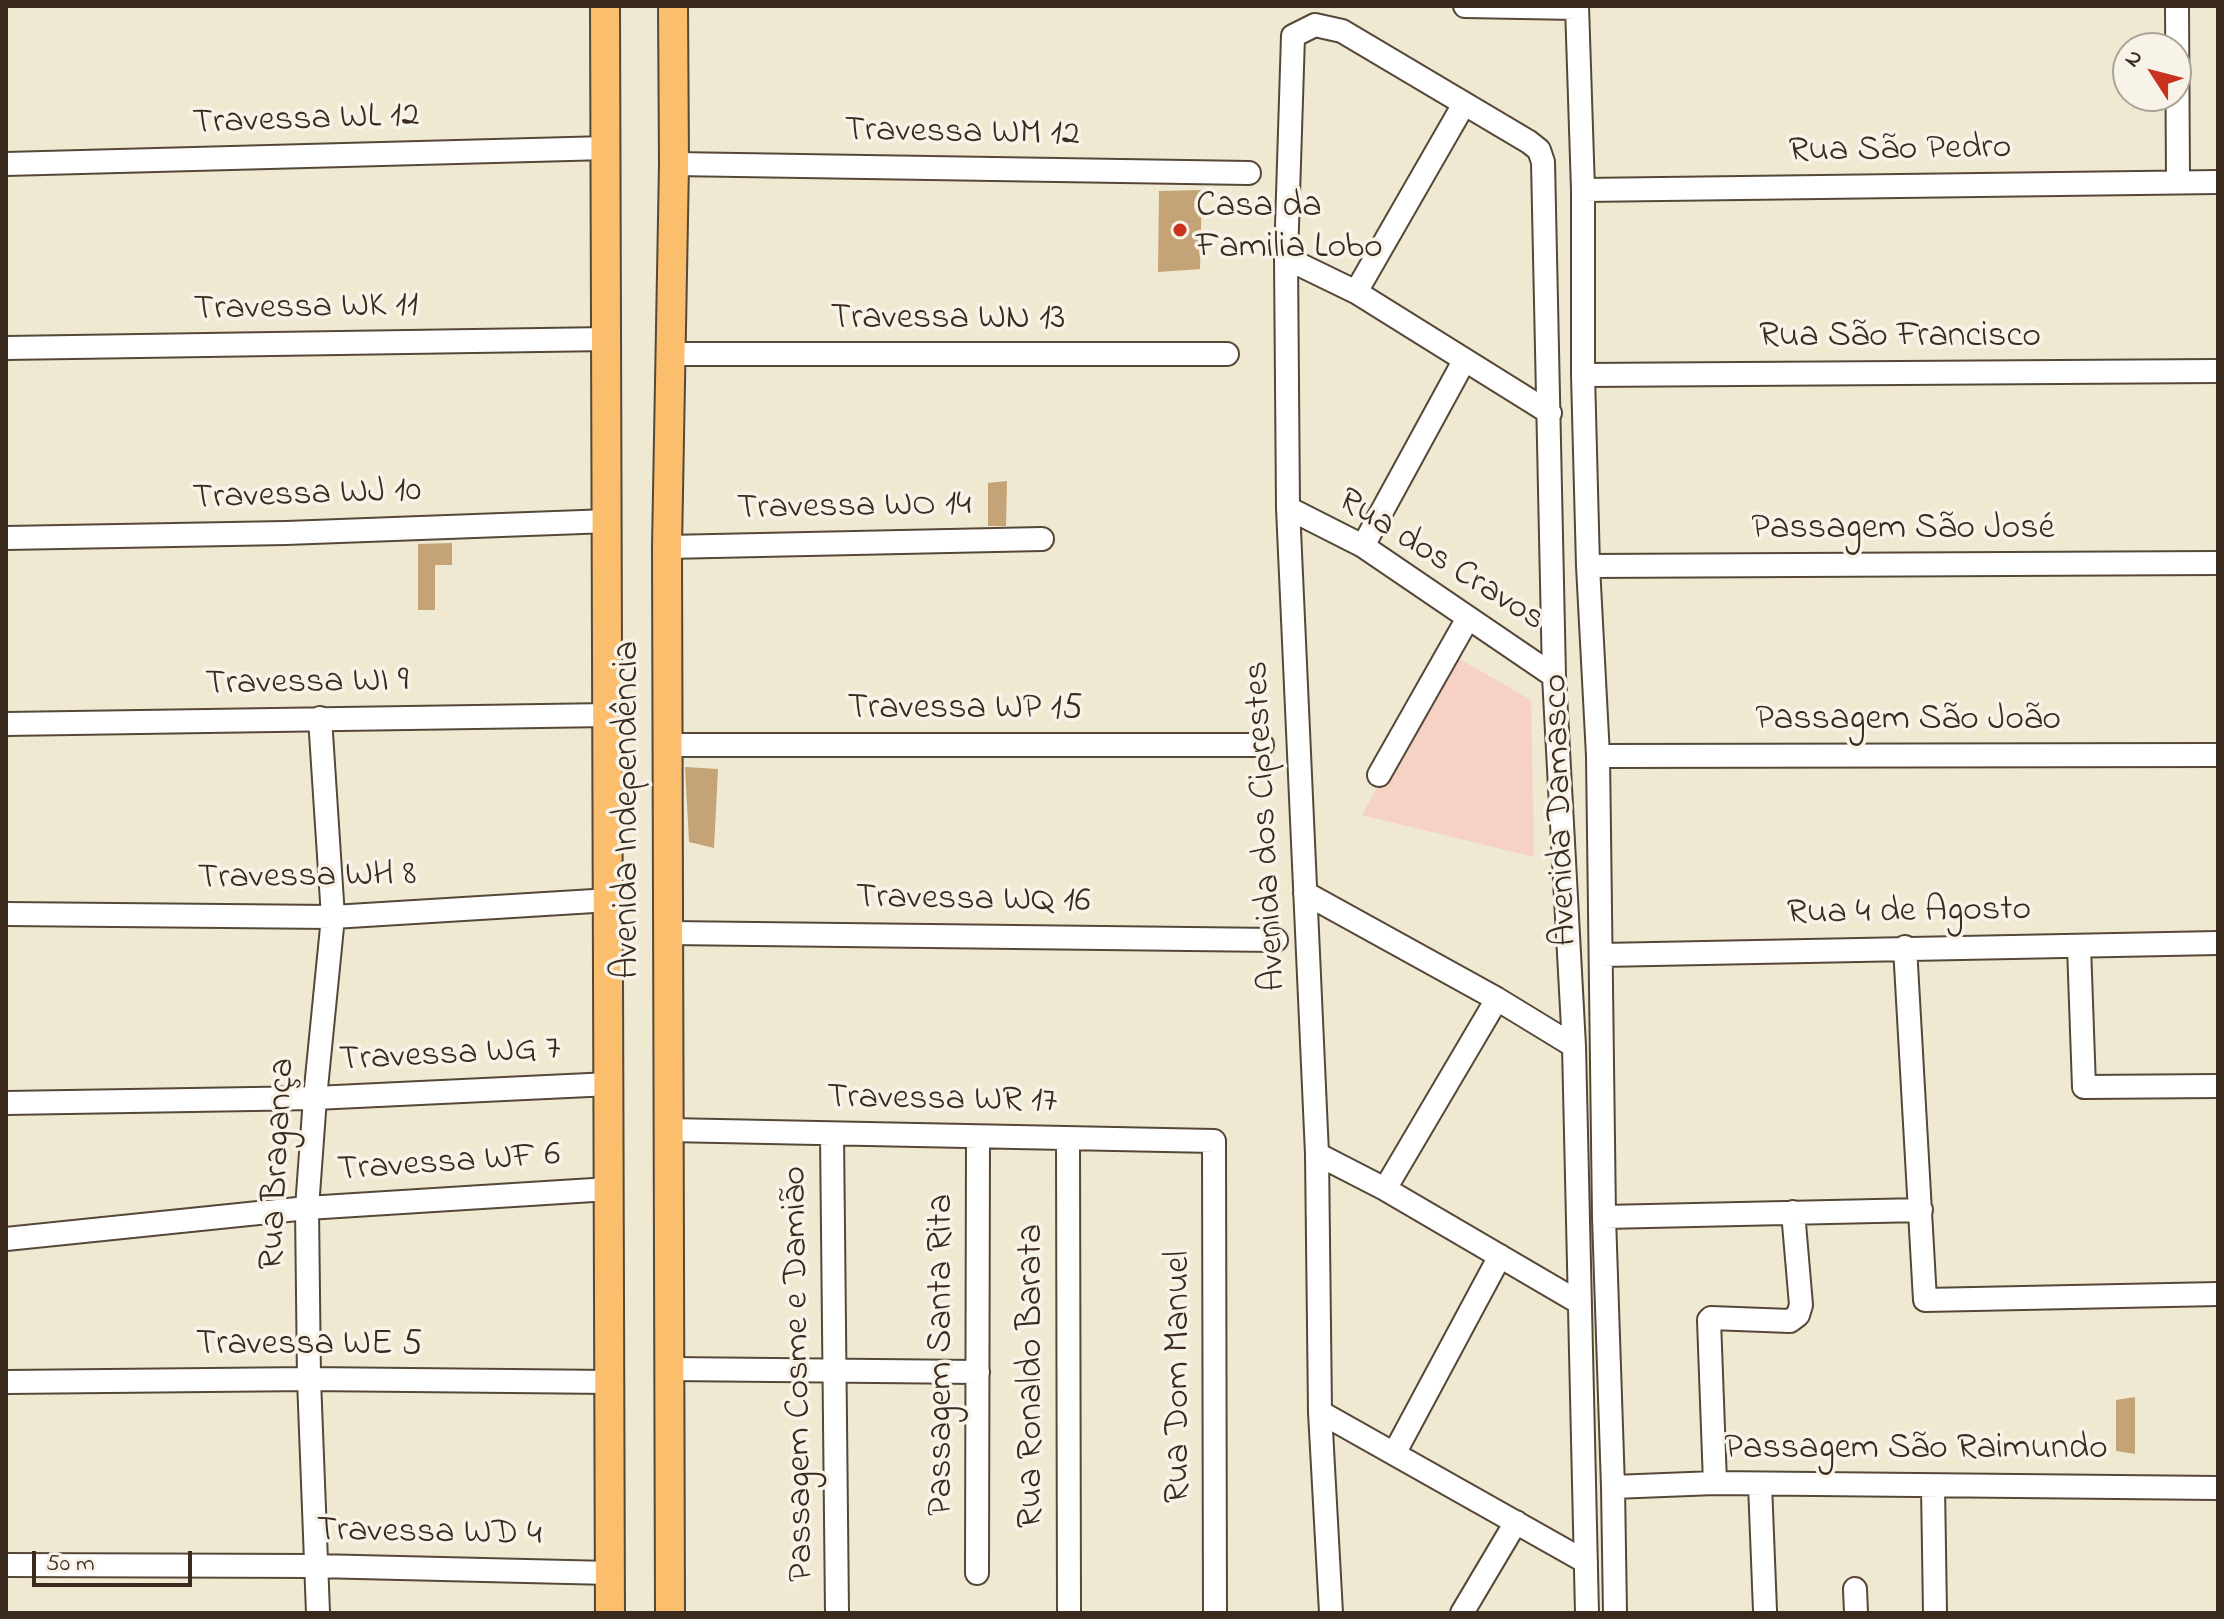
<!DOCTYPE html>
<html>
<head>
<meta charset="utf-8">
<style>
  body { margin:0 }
  #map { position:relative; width:2224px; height:1619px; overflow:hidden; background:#f0e9d1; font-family:"Indie Flower",sans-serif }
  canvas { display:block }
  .frame { position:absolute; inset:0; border:8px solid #3b2a1e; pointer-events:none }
  .north { position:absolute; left:2112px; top:32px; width:80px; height:80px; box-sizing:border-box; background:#f7f3e8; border:2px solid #aca397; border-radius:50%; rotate:306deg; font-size:22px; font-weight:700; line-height:32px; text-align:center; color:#3b2a1e }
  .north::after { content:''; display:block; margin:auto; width:28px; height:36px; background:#c8321e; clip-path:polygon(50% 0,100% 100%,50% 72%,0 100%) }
  .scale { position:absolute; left:32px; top:1551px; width:160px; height:36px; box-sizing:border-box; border:4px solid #3b2a1e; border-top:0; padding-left:10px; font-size:24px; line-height:28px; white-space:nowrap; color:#3b2a1e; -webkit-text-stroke:6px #f7f3e8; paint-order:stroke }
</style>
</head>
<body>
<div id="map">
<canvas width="2224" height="1619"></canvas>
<div class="frame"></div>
<div class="north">N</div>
<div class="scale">50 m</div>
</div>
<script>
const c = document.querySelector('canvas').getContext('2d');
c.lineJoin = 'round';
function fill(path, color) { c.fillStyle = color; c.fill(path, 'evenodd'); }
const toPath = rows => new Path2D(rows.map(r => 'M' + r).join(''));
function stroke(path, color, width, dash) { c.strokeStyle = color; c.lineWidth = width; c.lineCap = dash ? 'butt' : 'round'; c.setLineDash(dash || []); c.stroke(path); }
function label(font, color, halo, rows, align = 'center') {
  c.font = font + ' "Indie Flower",sans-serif'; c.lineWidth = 7; c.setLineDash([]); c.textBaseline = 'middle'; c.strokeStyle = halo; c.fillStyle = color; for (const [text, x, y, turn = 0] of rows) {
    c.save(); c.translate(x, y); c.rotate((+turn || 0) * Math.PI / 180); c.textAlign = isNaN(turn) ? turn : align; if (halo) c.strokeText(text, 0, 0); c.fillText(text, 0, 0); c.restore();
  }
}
fill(toPath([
  [1451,654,1531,700,1534,857,1362,815]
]), '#f6d2c5');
fill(toPath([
  [1202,190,1200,269,1158,272,1159,191],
  [1007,481,1006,526,988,526,988,483],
  [452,543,452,565,435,565,435,610,418,610,418,544],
  [685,767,718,769,714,848,689,842],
  [2135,1397,2135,1454,2116,1451,2116,1400]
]), '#c4a376');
const minor = toPath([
  [1465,6,1577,8],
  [1577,6,1583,190,1583,375,1588,566,1598,756,1604,1217,1613,1487,1615,1613],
  [2177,6,2178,182],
  [6,164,607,148],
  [674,164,1249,173],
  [1583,190,2218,182],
  [1286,258,1356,292,1550,413],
  [1356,292,1464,104],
  [6,348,607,339],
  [669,354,1227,354],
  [1583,375,2218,371],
  [1288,508,1363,546,1554,676],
  [6,538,286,533,609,521],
  [1363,546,1464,361],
  [667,547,1042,539],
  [1588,566,2218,563],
  [6,724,609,715],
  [667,745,1262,745],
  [1598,756,2218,755],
  [1379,775,1468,618],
  [1305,893,1497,999,1574,1046],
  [6,914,333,917,610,900],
  [669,933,1276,940],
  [2079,946,2084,1087,2218,1086],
  [1905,947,1925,1300,2218,1294],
  [1602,955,2218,943],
  [6,1103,315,1098,610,1084],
  [669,1130,1214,1141,1215,1613],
  [832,1134,837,1613],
  [1068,1139,1069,1613],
  [1317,1154,1385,1189,1580,1303],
  [1385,1189,1497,999],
  [1604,1217,1921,1210],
  [6,1239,307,1208,609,1189],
  [670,1369,978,1372],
  [6,1382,309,1379,611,1382],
  [1320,1412,1586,1562],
  [1395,1452,1500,1256],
  [1715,1483,1709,1320,1711,1318,1790,1321,1798,1315,1801,1305,1793,1212],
  [1760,1484,1765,1611],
  [1933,1486,1935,1613],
  [1613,1487,1715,1483,2218,1488],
  [6,1565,316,1566,610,1573],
  [977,1573,978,1137],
  [1855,1589,1856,1613],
  [318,1613,309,1379,307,1208,315,1098,333,917,320,718],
  [1331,1613,1320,1412,1317,1154,1288,508,1286,258,1293,36,1315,25,1342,31,1529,142,1539,150,1543,162,1554,676,1574,1046,1587,1613],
  [1462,1613,1516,1522]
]);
const major = toPath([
  [605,6,610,1613],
  [670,1613,667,547,674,164,673,6]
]);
stroke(minor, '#564739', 26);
stroke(major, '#564739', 32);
stroke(minor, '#fff', 22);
stroke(major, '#fabe6d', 28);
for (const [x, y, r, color] of [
  [1180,230,8,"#c8321e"]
]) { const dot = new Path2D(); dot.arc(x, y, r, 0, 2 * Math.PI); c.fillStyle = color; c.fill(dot); stroke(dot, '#f7f3e8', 3); }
label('36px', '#3b2a1e', '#f7f3e8', [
  ["Travessa WL 12",306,122,-2],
  ["Travessa WM 12",962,135,1],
  ["Rua São Pedro",1900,152,-1],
  ["Travessa WK 11",306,310,-1],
  ["Travessa WN 13",948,321],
  ["Rua São Francisco",1900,339],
  ["Travessa WJ 10",307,497,-2],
  ["Travessa WO 14",854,509,-1],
  ["Passagem São José",1903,531],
  ["Rua dos Cravos",1440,562,32],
  ["Travessa WI 9",307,685,-1],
  ["Travessa WP 15",965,711],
  ["Passagem São João",1908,722],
  ["Avenida Independência",630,810,-90],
  ["Avenida Damasco",1563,810,-92],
  ["Avenida dos Ciprestes",1268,826,-93],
  ["Travessa WH 8",307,879,-1],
  ["Travessa WQ 16",973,902,1],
  ["Rua 4 de Agosto",1909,914,-1],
  ["Travessa WG 7",450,1057,-3],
  ["Travessa WR 17",942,1102,1],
  ["Rua Bragança",280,1164,-87],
  ["Travessa WF 6",449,1165,-4],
  ["Travessa WE 5",309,1347],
  ["Passagem Santa Rita",944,1355,-90],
  ["Passagem Cosme e Damião",801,1374,-91],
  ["Rua Ronaldo Barata",1034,1376,-90],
  ["Rua Dom Manuel",1181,1377,-90],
  ["Passagem São Raimundo",1916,1451],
  ["Travessa WD 4",429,1535,1]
]);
label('36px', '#3b2a1e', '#f7f3e8', [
  ["Casa da",1196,209],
  ["Familia Lobo",1196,250]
], 'left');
</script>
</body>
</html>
